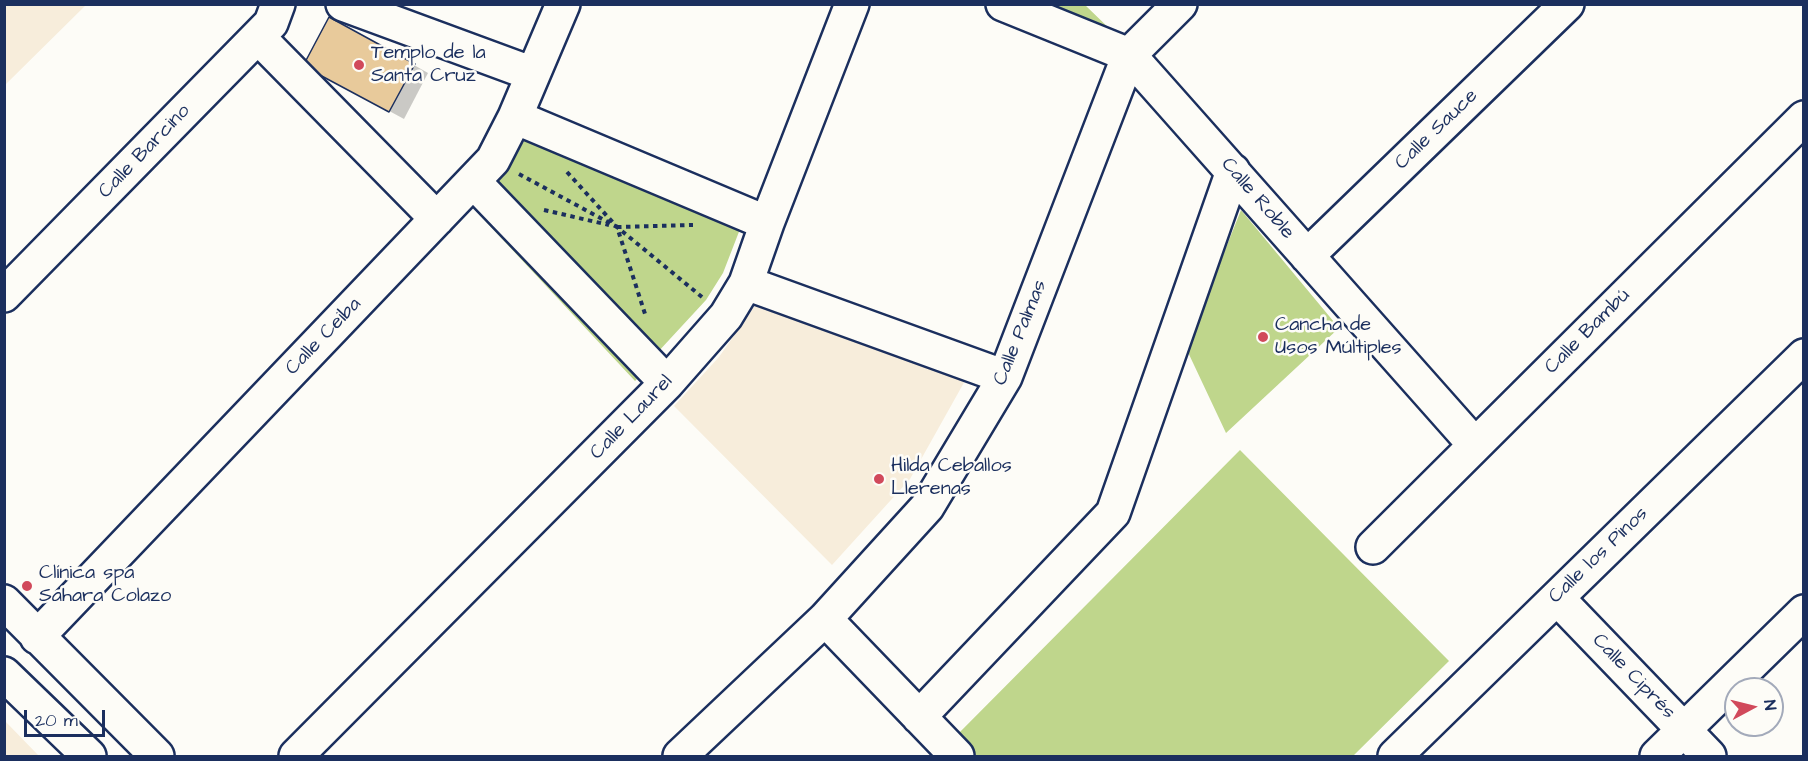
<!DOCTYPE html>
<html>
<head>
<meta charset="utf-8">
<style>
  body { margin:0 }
  #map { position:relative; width:1808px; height:761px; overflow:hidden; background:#fdfcf7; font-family:"Architects Daughter",sans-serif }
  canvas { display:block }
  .frame { position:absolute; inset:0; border:6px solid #1b2f5e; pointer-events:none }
  .north { position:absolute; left:1724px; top:677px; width:60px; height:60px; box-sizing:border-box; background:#fdfcf7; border:2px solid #a3aaba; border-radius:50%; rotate:83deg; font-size:16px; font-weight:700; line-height:24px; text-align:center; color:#1b2f5e }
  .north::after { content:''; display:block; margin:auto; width:21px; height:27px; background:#d1495b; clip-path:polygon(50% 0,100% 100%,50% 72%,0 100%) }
  .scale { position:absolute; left:24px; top:710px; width:81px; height:27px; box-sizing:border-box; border:3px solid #1b2f5e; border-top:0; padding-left:8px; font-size:18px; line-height:21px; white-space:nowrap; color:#1b2f5e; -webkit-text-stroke:4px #fdfcf7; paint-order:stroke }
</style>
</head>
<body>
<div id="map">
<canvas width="1808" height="761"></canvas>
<div class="frame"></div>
<div class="north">N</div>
<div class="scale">20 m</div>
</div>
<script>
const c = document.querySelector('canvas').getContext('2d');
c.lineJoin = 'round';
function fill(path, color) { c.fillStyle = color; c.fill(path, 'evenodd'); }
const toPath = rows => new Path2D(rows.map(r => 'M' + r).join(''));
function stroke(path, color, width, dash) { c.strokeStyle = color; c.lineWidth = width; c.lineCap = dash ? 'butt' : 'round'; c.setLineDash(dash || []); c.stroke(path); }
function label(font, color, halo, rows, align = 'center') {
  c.font = font + ' "Architects Daughter",sans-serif'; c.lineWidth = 5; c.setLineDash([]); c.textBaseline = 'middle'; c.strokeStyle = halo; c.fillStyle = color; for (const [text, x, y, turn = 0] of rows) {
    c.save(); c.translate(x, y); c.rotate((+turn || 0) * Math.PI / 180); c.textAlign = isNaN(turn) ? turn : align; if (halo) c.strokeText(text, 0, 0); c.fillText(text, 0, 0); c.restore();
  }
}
fill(toPath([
  [5,4,86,4,86,5,5,85],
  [759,300,966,379,910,479,832,565,674,406,719,357],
  [4,721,5,721,39,756,5,756]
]), '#f7eddb');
fill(toPath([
  [1052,5,1085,5,1114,33],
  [530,132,742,224,723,273,706,300,657,353,650,366,635,381,475,210,488,196],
  [1241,210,1339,328,1226,433,1186,348],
  [1240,450,1449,661,1353,756,968,756,952,740]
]), '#bfd68c');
fill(toPath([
  [414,65,428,73,404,119,319,73]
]), '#0003');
const building = toPath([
  [329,17,415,64,389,112,303,66,329,17]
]);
fill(building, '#e8ca9b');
stroke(building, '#1b2f5e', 1.5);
const minor = toPath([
  [343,4,533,74],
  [1003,4,1129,55,1475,445],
  [258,37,437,219],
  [515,117,767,223],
  [473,181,667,383],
  [1307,256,1567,4],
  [746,283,1005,377],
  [4,295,271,23,278,4],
  [1373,547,1804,118],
  [1557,598,1709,756],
  [4,602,157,756],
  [825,619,957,756],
  [37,637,493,160,515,117,563,4],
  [4,674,89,756],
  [919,717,1113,513,1233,171],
  [296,756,667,383,726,316,746,283,767,223,852,4],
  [680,756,825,619,927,507,1005,377,1129,55,1180,4],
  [1395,756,1804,356],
  [1657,756,1804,612]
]);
stroke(minor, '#1b2f5e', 38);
stroke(toPath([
  [567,172,617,227,702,297],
  [519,174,617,227,646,317],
  [544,210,609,225],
  [617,227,693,225]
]), '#1b2f5e', 4, [4.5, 4.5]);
stroke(minor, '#fdfcf7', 33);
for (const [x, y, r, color] of [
  [359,65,6,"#d1495b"],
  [1263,337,6,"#d1495b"],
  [879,479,6,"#d1495b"],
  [27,586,6,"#d1495b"]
]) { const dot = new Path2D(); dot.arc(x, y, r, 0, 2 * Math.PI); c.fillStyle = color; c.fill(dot); stroke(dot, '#fdfcf7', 2); }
label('20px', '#1b2f5e', '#fdfcf7', [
  ["Templo de la",371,54],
  ["Santa Cruz",371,77],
  ["Cancha de",1275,326],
  ["Usos Múltiples",1275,349],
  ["Hilda Ceballos",891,467],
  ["Llerenas",891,490],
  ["Clínica spa",39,574],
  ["Sahara Colazo",39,597]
], 'left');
label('20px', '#1b2f5e', '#fdfcf7', [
  ["Calle Sauce",1437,130,-44],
  ["Calle Barcino",145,152,-46],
  ["Calle Roble",1257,199,49],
  ["Calle Bambú",1588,332,-45],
  ["Calle Palmas",1021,333,-68],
  ["Calle Ceiba",324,337,-46],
  ["Calle Laurel",632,418,-46],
  ["Calle los Pinos",1599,556,-44],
  ["Calle Ciprés",1633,677,46]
]);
</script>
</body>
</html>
